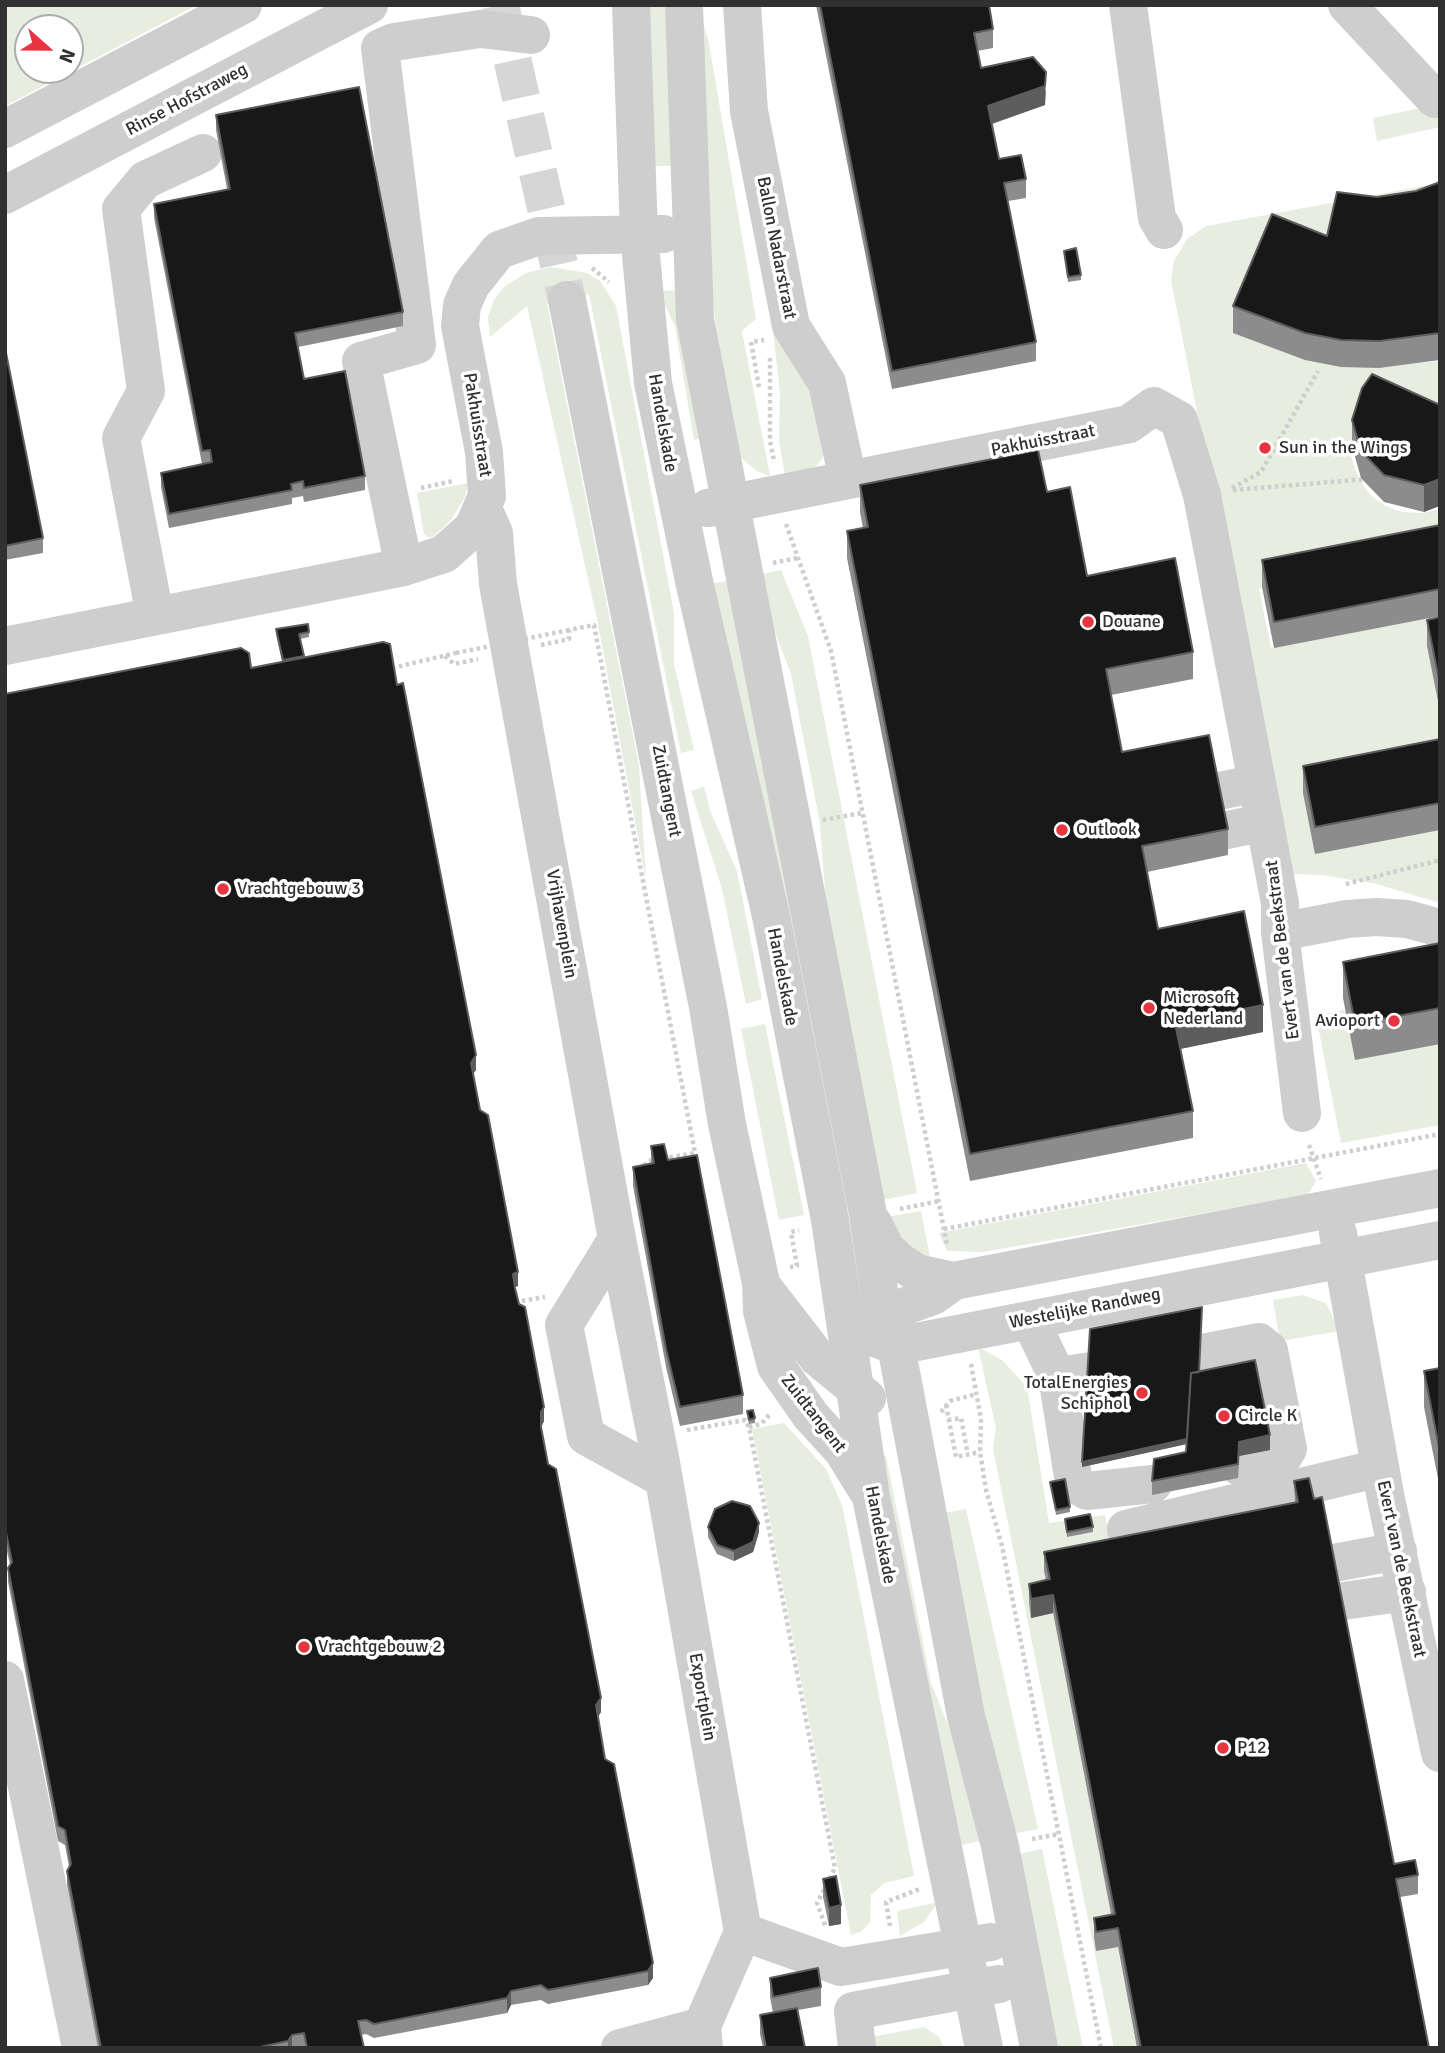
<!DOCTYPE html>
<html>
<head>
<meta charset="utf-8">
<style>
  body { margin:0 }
  #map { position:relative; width:1445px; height:2053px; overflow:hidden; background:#fff; font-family:Signika,sans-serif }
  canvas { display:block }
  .frame { position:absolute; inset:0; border:7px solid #313131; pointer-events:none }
  .north { position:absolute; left:14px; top:14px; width:70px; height:70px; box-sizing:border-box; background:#fff; border:2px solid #adadad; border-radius:50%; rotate:111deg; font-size:19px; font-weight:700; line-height:28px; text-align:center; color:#313131 }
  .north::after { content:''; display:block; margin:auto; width:24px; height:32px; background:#e63440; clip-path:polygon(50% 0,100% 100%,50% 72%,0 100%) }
</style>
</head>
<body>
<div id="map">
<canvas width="1445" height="2053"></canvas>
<div class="frame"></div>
<div class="north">N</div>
</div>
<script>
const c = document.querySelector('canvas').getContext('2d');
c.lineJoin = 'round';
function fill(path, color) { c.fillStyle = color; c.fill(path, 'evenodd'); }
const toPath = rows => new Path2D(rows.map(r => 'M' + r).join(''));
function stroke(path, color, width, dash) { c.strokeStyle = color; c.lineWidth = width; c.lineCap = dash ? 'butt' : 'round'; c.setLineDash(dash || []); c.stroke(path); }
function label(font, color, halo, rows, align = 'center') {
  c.font = font + ' Signika,sans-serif'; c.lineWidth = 7; c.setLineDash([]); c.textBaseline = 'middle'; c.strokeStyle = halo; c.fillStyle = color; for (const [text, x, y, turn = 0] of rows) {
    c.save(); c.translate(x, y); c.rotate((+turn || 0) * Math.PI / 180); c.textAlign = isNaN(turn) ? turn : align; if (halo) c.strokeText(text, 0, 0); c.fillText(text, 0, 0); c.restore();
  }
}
fill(toPath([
  [5,5,197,5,5,106],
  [28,28,70,28,70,70,28,70],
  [647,5,669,5,675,166,652,166],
  [700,14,708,38,756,319,742,331,770,476,757,471,741,458,727,403,713,303],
  [1440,104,1440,127,1377,141,1373,118],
  [1440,183,1379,367,1440,361,1440,430,1355,424,1349,451,1359,479,1370,495,1386,506,1402,512,1423,513,1440,509,1440,551,1259,588,1271,648,1440,614,1440,903,1377,884,1322,875,1288,874,1171,280,1174,261,1187,239,1206,226],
  [550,267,587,273,600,281,616,306,674,613,674,664,694,750,681,753,589,294,547,304,639,765,646,880,597,619,527,306,490,337,488,317,494,300,504,287,526,273],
  [682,290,704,438,694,440,675,326,658,291],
  [773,331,803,364,825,454,817,466,807,471,785,475,779,441,780,392],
  [468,483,465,497,451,520,433,537,428,537,424,534,417,493],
  [781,570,808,636,917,1193,883,1200,827,917,820,823,791,674,768,614,762,574],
  [732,580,853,1206,844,1207,709,584],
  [704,787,711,813,737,871,762,999,746,1004,722,889,691,791],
  [1440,989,1440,1125,1341,1143,1316,1016],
  [765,1024,804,1215,779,1220,741,1029],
  [1306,1163,1316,1181,1308,1195,983,1252,947,1251,939,1233],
  [921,1211,931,1263,910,1252,886,1217],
  [1303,1295,1326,1303,1340,1331,1280,1341,1273,1300],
  [978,1347,1003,1361,1027,1387,1049,1523,1105,1515,1115,1560,1045,1574,1137,2048,1114,2048,993,1449,996,1428],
  [784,1423,826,1469,842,1505,914,1876,884,1883,871,1895,870,1922,862,1931,851,1935,752,1429],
  [886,1456,931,1683,989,1825,991,1838,954,1847,878,1458],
  [966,1509,1038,1829,1007,1835,944,1513],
  [1042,1849,1083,2048,1050,2048,1010,1856],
  [938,1902,924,1922,900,1936,897,1911],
  [924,2027,939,2037,944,2048,867,2048,865,2038]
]), '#e7eddf');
stroke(toPath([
  [500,5,567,300]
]), '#d6d6d6', 38, [38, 19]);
stroke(toPath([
  [592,268,609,282],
  [770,358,770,441,774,461],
  [759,387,751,342,764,340],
  [421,488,453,481],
  [1232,488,1261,472,1318,371],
  [1233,490,1368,479],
  [786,524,831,651,947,1245],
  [773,563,797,558],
  [541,645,569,639,569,630,594,625,695,1153,648,1161,641,1169],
  [445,656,454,664,478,659],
  [392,668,456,653],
  [823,820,862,813],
  [1346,884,1440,860],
  [1309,1145,1321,1179],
  [900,1209,939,1201],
  [944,1229,1440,1134],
  [790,1267,797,1266,791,1232,799,1230],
  [515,1302,545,1297],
  [971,1364,981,1419,980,1452,986,1490,1002,1546,1101,2048],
  [946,1405,956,1457,980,1452],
  [941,1412,950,1401,977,1394],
  [948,1420,961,1418,967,1450],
  [749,1427,761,1424,771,1413],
  [687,1430,745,1420,749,1427,835,1868,829,1880],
  [1032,1839,1059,1834],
  [825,1925,817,1903,825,1888],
  [890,1926,886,1902,920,1889]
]), '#cecece', 4.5, [3.5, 3.5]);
stroke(toPath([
  [631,5,639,234,653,383,694,581,771,916,830,1220,871,1497,984,2048],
  [684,5,695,319,868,1214,882,1312,896,1346,966,1716,1000,1846,1039,2048],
  [742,5,749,111,791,326,827,383,848,480],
  [1128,5,1157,218,1164,230],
  [1347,5,1435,99],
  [5,129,243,5],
  [5,195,369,5],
  [567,300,708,1007,727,1124,761,1283,762,1311,776,1366,811,1416,843,1451,867,1490],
  [708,508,1129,424,1154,406,1179,420,1202,495,1280,903,1280,932,1302,1113],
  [483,509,494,533,498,584,617,1239,660,1457,743,1932,702,2026,704,2048],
  [404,567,361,361,417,345,380,48,394,42,480,29,531,35],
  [155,616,121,438,146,391,121,209,145,180,203,153],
  [5,646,404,567,444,554,473,528,487,496,484,452,460,326,462,305,471,285,499,250,539,236,663,234],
  [1215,792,1257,783],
  [1223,831,1265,822],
  [1280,932,1347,919,1377,917,1407,919,1440,928],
  [873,1223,886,1249,900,1262,917,1273,954,1281],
  [1338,1233,1385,1494,1440,1753],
  [617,1239,564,1325,586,1436,664,1479],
  [763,1287,817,1357,867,1398],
  [1030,1320,1057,1376,1139,1364],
  [859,1323,933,1296,954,1281,969,1278,1440,1188],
  [872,1337,896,1346,1440,1240],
  [1182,1357,1259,1342,1269,1350,1288,1449,1283,1457,1238,1466],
  [1057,1376,1074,1483,1087,1491,1153,1484],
  [1126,1529,1380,1468],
  [1302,1569,1398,1551],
  [1308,1606,1407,1592],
  [5,1680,81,2048],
  [743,1932,841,1967,991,1942],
  [620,2048,702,2026],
  [857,2048,853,2011,999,1984]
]), '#cecece', 38);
stroke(toPath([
  [456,653,569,630]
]), '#cecece', 4.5, [3.5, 3.5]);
fill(toPath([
  [816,5,989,5,993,29,993,48,977,51,981,68,1046,91,1045,105,992,124,999,159,1026,179,1026,198,1008,201,1036,342,1036,361,892,389],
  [216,115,403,312,403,326,298,347,304,379,365,476,365,490,304,502,303,496,292,498,292,504,169,528,161,487,161,473,202,464,154,218,154,204,227,189,216,130],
  [1440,182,1440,360,1379,368,1341,367,1305,360,1233,333,1233,306,1377,197,1416,191],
  [1064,251,1081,275,1081,280,1068,282],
  [5,348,43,538,43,553,5,560],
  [1440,405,1424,512,1384,502,1361,478,1352,446,1352,420],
  [860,485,1047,492,1087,576,1193,652,1193,679,1111,695,1122,752,1228,829,1228,855,1147,872,1158,929,1263,1032,1180,1049,1193,1111,1193,1138,970,1181,847,558,847,531,863,528,860,512],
  [1440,525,1440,616,1274,648,1262,587,1262,560],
  [1440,617,1440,711,1427,646,1427,620],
  [276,629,309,632,309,637,300,639,304,658,397,685,476,1070,473,1074,518,1286,515,1287,544,1421,541,1428,601,1712,598,1717,605,1759,653,1978,648,1985,548,2004,541,2000,511,2005,507,2013,374,2038,366,2034,361,2035,364,2048,98,2048,67,1885,67,1871,69,1867,65,1845,58,1841,8,1582,8,1568,10,1565,5,1542,5,694,251,668,282,662,276,634],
  [1440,739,1440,830,1315,854,1303,793,1303,766],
  [1440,943,1440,1044,1355,1060,1343,998,1343,962],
  [651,1146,668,1160,743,1395,743,1414,680,1426,666,1367,633,1186,633,1167,651,1163],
  [1440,1368,1440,1489,1424,1407,1424,1371],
  [1199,1371,1270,1450,1239,1456,1238,1478,1152,1495,1152,1481,1186,1452,1186,1444,1082,1467],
  [747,1411,755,1418,755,1423,749,1424],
  [1294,1481,1394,1864,1418,1875,1418,1894,1400,1897,1429,2048,1137,2048,1118,1947,1096,1951,1094,1937,1094,1918,1111,1914,1053,1613,1031,1618,1029,1603,1029,1584,1046,1580,1044,1571,1044,1552,1295,1503],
  [1050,1482,1070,1507,1070,1512,1056,1515],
  [1065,1519,1093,1527,1093,1532,1067,1537],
  [708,1527,759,1532,753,1552,734,1561,717,1554,708,1537],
  [823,1879,841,1924,829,1926,823,1897],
  [770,1978,821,1987,821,2006,798,2010,805,2048,763,2048,760,2034,760,2015,773,2013,770,1997]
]), '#8c8c8c');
fill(toPath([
  [1046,72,1045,105,988,125,988,106],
  [1440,479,1440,506,1424,512,1424,485],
  [1263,1005,1263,1032,1175,1050,1175,1023],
  [476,1055,476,1070,471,1077,471,1063],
  [518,1272,518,1286,513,1288,513,1274],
  [544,1407,544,1421,541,1427,541,1412],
  [1270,1435,1270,1450,1239,1456,1238,1478,1239,1442],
  [1187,1439,1187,1444,1082,1467,1082,1462],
  [759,1523,759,1532,753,1552,734,1561,734,1551],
  [1053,1595,1053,1613,1031,1618,1031,1599],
  [601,1698,601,1712,596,1720,596,1705],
  [841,1905,841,1924,829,1926,829,1908],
  [653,1963,653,1978,648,1985,648,1971],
  [511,1991,511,2005,507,2013,507,1998],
  [292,2035,292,2048,288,2048,288,2041]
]), '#5d5d5d');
const building = toPath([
  [820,5,989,5,993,29,974,33,981,68,1033,57,1046,72,1045,86,988,106,999,159,1021,155,1026,179,1004,183,1036,342,892,371,820,5],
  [359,87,403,312,295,333,304,379,345,371,365,476,304,488,303,481,291,484,292,490,169,514,161,473,212,462,210,450,202,451,154,204,230,189,216,115,359,87],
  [1440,182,1440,333,1379,341,1341,340,1305,333,1233,306,1272,214,1327,236,1337,192,1377,197,1416,191,1440,182],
  [1076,248,1081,275,1068,277,1064,251,1076,248],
  [5,348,43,538,5,546,5,348],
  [1372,374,1440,405,1440,479,1424,485,1384,475,1361,451,1352,420,1362,388,1372,374],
  [1038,450,1047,492,1070,487,1087,576,1175,558,1193,652,1106,669,1122,752,1209,735,1228,829,1142,846,1158,929,1244,911,1263,1005,1175,1023,1193,1111,970,1154,847,531,868,527,860,485,1038,450],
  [1440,525,1440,589,1274,622,1262,560,1440,525],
  [1440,617,1440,684,1427,620,1440,617],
  [308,624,309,632,299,634,304,656,283,660,276,629,308,624],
  [383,642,390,644,397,685,403,683,476,1055,471,1063,480,1110,488,1115,518,1272,513,1274,515,1288,519,1304,525,1307,544,1407,541,1412,541,1427,548,1464,556,1469,601,1698,596,1705,605,1759,614,1764,653,1963,648,1971,548,1990,541,1985,511,1991,507,1998,374,2024,366,2020,358,2021,364,2048,307,2048,304,2033,292,2035,288,2041,255,2048,101,2048,67,1871,71,1864,65,1830,58,1826,8,1568,12,1562,5,1528,5,694,241,648,249,653,251,668,383,642],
  [1440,739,1440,803,1315,827,1303,766,1440,739],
  [1440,943,1440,1008,1355,1024,1343,962,1440,943],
  [664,1144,668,1160,697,1155,743,1395,680,1407,666,1349,633,1167,654,1163,651,1146,664,1144],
  [1202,1307,1199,1372,1191,1373,1187,1439,1082,1462,1090,1329,1202,1307],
  [1255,1360,1270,1435,1239,1442,1238,1464,1152,1481,1154,1459,1186,1452,1191,1373,1255,1360],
  [1440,1368,1440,1452,1424,1371,1440,1368],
  [753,1410,755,1418,749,1420,747,1411,753,1410],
  [1309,1478,1314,1499,1322,1497,1394,1864,1415,1860,1418,1875,1396,1879,1429,2048,1141,2048,1118,1928,1096,1932,1094,1918,1115,1914,1053,1595,1031,1599,1029,1584,1050,1579,1044,1552,1298,1502,1294,1481,1309,1478],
  [1065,1479,1070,1507,1056,1510,1050,1482,1065,1479],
  [732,1501,750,1506,759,1523,753,1542,734,1551,717,1545,708,1527,715,1509,732,1501],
  [1090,1514,1093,1527,1067,1532,1065,1519,1090,1514],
  [836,1876,841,1905,829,1908,823,1879,836,1876],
  [818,1968,821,1987,773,1997,770,1978,818,1968],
  [797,2008,805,2048,766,2048,760,2015,797,2008]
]);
fill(building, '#181818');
stroke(building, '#5d5d5d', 2);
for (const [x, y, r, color] of [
  [1265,448,7,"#e63440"],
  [1088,622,7,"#e63440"],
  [1062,830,7,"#e63440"],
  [223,889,7,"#e63440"],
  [1149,1008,7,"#e63440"],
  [1394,1021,7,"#e63440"],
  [1142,1393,7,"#e63440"],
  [1224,1416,7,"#e63440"],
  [304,1647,7,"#e63440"],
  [1223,1748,7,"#e63440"]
]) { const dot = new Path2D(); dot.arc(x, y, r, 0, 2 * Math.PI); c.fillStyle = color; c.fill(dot); stroke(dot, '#fff', 2.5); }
label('18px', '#313131', '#fff', [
  ["Rinse Hofstraweg",187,100,-28],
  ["Ballon Nadarstraat",776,248,79],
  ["Handelskade",662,423,80],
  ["Pakhuisstraat",477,425,81],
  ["Pakhuisstraat",1043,441,-11],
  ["Zuidtangent",666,791,79],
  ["Vrijhavenplein",561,924,80],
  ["Evert van de Beekstraat",1283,950,-97],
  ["Handelskade",782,977,79],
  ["Westelijke Randweg",1085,1309,-11],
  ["Zuidtangent",813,1414,52],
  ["Handelskade",880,1535,79],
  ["Evert van de Beekstraat",1401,1569,78],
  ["Exportplein",702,1697,80]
]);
label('18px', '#313131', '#fff', [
  ["Sun in the Wings",1279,448],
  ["Douane",1102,622],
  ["Outlook",1076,830],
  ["Vrachtgebouw 3",237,889],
  ["Microsoft",1163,998],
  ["Nederland",1163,1019],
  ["Avioport",1380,1021,"right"],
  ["TotalEnergies",1128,1383,"right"],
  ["Schiphol",1128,1404,"right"],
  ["Circle K",1238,1416],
  ["Vrachtgebouw 2",318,1647],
  ["P12",1237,1748]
], 'left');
</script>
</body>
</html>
